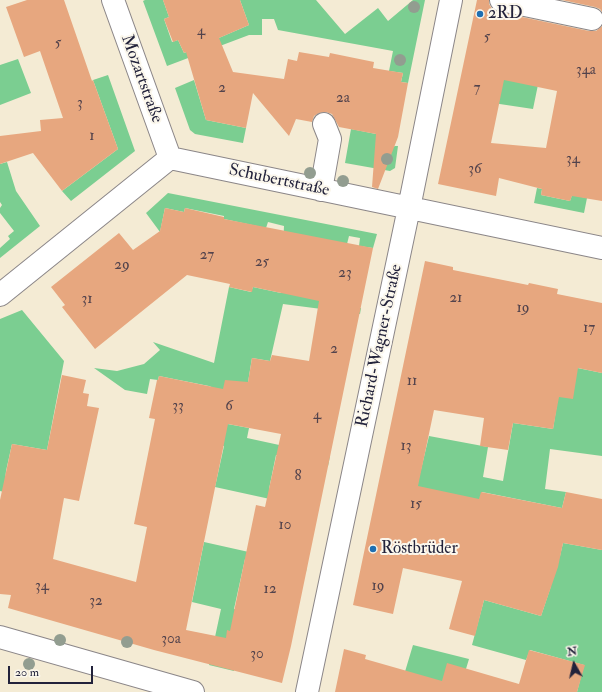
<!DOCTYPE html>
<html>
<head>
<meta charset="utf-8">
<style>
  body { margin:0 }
  #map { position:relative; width:602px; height:692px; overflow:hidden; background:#f4ebd4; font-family:"IM FELL Double Pica",serif }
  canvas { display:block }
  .north { position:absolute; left:554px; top:644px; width:40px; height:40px; -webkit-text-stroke:3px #fbf7ec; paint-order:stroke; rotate:352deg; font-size:11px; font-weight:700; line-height:16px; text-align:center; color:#22223b }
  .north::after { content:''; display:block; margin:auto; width:14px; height:18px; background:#22223b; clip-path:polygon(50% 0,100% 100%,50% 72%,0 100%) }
  .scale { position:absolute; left:8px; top:666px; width:85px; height:18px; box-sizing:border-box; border:2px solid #22223b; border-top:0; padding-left:5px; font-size:12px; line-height:14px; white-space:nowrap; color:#22223b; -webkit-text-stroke:3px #fbf7ec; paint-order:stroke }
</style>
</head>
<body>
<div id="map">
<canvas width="602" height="692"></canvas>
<div class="north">N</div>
<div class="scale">20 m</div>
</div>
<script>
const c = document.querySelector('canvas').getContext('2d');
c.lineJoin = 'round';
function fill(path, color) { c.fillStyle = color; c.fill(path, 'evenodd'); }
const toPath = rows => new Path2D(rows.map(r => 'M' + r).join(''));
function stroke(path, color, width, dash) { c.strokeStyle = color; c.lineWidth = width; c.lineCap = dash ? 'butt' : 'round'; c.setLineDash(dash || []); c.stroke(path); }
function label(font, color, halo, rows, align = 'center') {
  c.font = font + ' "IM FELL Double Pica",serif'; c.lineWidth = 4; c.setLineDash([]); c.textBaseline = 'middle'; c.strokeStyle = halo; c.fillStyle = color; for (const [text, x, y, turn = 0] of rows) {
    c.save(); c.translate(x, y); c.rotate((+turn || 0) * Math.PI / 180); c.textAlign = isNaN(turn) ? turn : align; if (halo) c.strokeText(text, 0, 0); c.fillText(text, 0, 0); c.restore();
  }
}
fill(toPath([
  [145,0,163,0,169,17,164,19,172,42,178,40,184,53,249,25,240,0,316,0,345,34,378,8,388,21,413,0,425,0,408,83,401,82,403,73,389,71,393,51,278,30,274,19,262,19,262,35,249,35,167,66,143,1],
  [508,31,540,75,533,109,493,103],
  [18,59,31,93,0,105,0,65],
  [108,75,135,151,71,201,62,191,118,149,93,80],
  [194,80,206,120,246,128,243,143,195,134,190,130,175,88],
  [351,129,376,134,384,151,395,146,398,146,395,168,390,171,345,163],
  [7,162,16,191,40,226,0,258,0,248,10,239,8,236,14,231,0,213,0,208,2,205,0,202,0,164],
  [537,188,542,189,541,195,570,201,572,195,587,198,584,213,534,203],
  [168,193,377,234,373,248,359,246,360,238,349,236,347,244,317,299,361,308,360,314,283,304,270,361,252,358,248,382,223,392,209,386,159,376,158,380,150,379,147,394,125,390,94,368,117,371,144,364,160,350,153,342,214,363,229,287,251,292,253,287,281,293,284,226,268,222,266,228,224,219,224,216,185,208,184,212,165,208,160,232,146,213],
  [22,310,64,361,47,450,12,444,6,471,4,492,0,491,0,319],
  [563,365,602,373,602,456,550,449,545,489,566,492,562,508,482,492,472,539,560,556,563,543,602,550,602,692,577,692,584,665,530,650,526,660,472,645,484,600,541,616,551,586,494,570,417,486,429,436,488,447,483,477,503,481,513,423,553,429],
  [217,422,249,428,247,438,330,456,328,466,276,455,269,489,279,501,215,487,224,446,199,441],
  [204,542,307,565,306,572,245,559,234,609,272,617,235,667,234,671,209,665,221,609,192,602],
  [413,645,469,659,459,692,404,675]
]), '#7bce91');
fill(toPath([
  [27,0,64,0,92,81,93,80,118,149,62,191,33,153,0,164,0,136,41,131,40,120,63,118,40,51,24,57,6,7],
  [163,0,240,0,249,25,219,38,233,72,284,79,288,59,297,61,299,52,329,57,330,53,374,62,373,68,403,73,401,82,408,83,398,137,378,189,372,187,376,134,339,127,332,114,326,112,319,113,314,116,312,122,296,119,289,136,253,93,246,128,206,120,186,52,184,53,178,40,173,42,164,19,169,17],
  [477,0,489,0,489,4,492,9,498,12,589,31,596,31,602,26,602,201,572,196,570,201,541,195,542,189,499,178,496,196,438,184],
  [504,80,557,91,546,148,491,143],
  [562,0,602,0,602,12,600,9,595,7],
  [165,208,184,212,185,208,224,217,224,219,373,248,291,646,282,683,154,650,8,608,11,595,0,594,0,500,12,444,47,450,62,375,86,380,83,393,89,394,87,406,99,408,79,501,64,498,53,559,136,582,147,527,134,524,155,419,149,418,157,380,158,380,159,376,223,389,225,380,248,382,252,358,270,361,272,355,309,361,319,301,253,287,252,292,229,287,230,284,187,275,95,349,62,307,65,305,51,287,119,233,133,250,160,231],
  [228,424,281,434,265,507,256,505,230,631,227,630,226,638,186,630],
  [425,261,453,267,453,270,528,285,529,283,558,289,557,294,602,303,602,373,578,368,573,399,559,397,553,429,513,423,508,450,480,446,484,418,434,410,418,486,479,499,481,492,562,508,566,492,602,499,602,550,563,543,558,567,541,616,484,600,475,636,449,629,462,581,403,568,393,614,353,605],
  [344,649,366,655,365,659,442,681,447,663,519,684,529,650,585,665,577,692,335,692]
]), '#e7a77f');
const minor = toPath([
  [113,0,170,158],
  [501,0,592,19],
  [321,190,330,139,324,124],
  [0,295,170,158,602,248],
  [0,637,193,692],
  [307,692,409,208,451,0]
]);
stroke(minor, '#8b8688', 24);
stroke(minor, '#fff', 22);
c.fillStyle = '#929d90';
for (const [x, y] of [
  [414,7],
  [400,60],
  [387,159],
  [310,173],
  [343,181],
  [60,640],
  [127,642],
  [29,664]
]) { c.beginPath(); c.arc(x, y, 6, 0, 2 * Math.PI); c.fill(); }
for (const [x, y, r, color] of [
  [480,14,4,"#1f6fb2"],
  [373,549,4,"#1f6fb2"]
]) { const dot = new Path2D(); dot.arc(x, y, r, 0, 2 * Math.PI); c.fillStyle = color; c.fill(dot); stroke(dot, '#fbf7ec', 1.5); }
label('15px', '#53434c', null, [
  ["4",201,32],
  ["5",487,38],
  ["5",58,44],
  ["34a",586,71],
  ["2",222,89],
  ["7",477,89],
  ["2a",343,99],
  ["3",80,104],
  ["1",92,137],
  ["34",573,160],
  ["36",475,170],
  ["27",207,256],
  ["25",262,263],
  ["29",122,266],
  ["23",345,274],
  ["21",456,299],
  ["31",87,300],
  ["19",523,309],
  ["17",589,329],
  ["2",334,350],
  ["11",412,382],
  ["33",178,407],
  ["6",229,407],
  ["4",317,416],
  ["13",406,447],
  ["8",298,477],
  ["15",416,505],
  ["10",285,526],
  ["34",42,587],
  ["19",378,587],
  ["12",270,590],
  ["32",96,602],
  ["30a",171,640],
  ["30",257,655]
]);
label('17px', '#22223b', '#fbf7ec', [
  ["2RD",488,14],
  ["Röstbrüder",381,549]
], 'left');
label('17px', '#22223b', '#fbf7ec', [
  ["Mozartstraße",141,79,70],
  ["Schubertstraße",279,181,12],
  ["Richard-Wagner-Straße",380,346,-78]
]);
</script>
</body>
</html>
